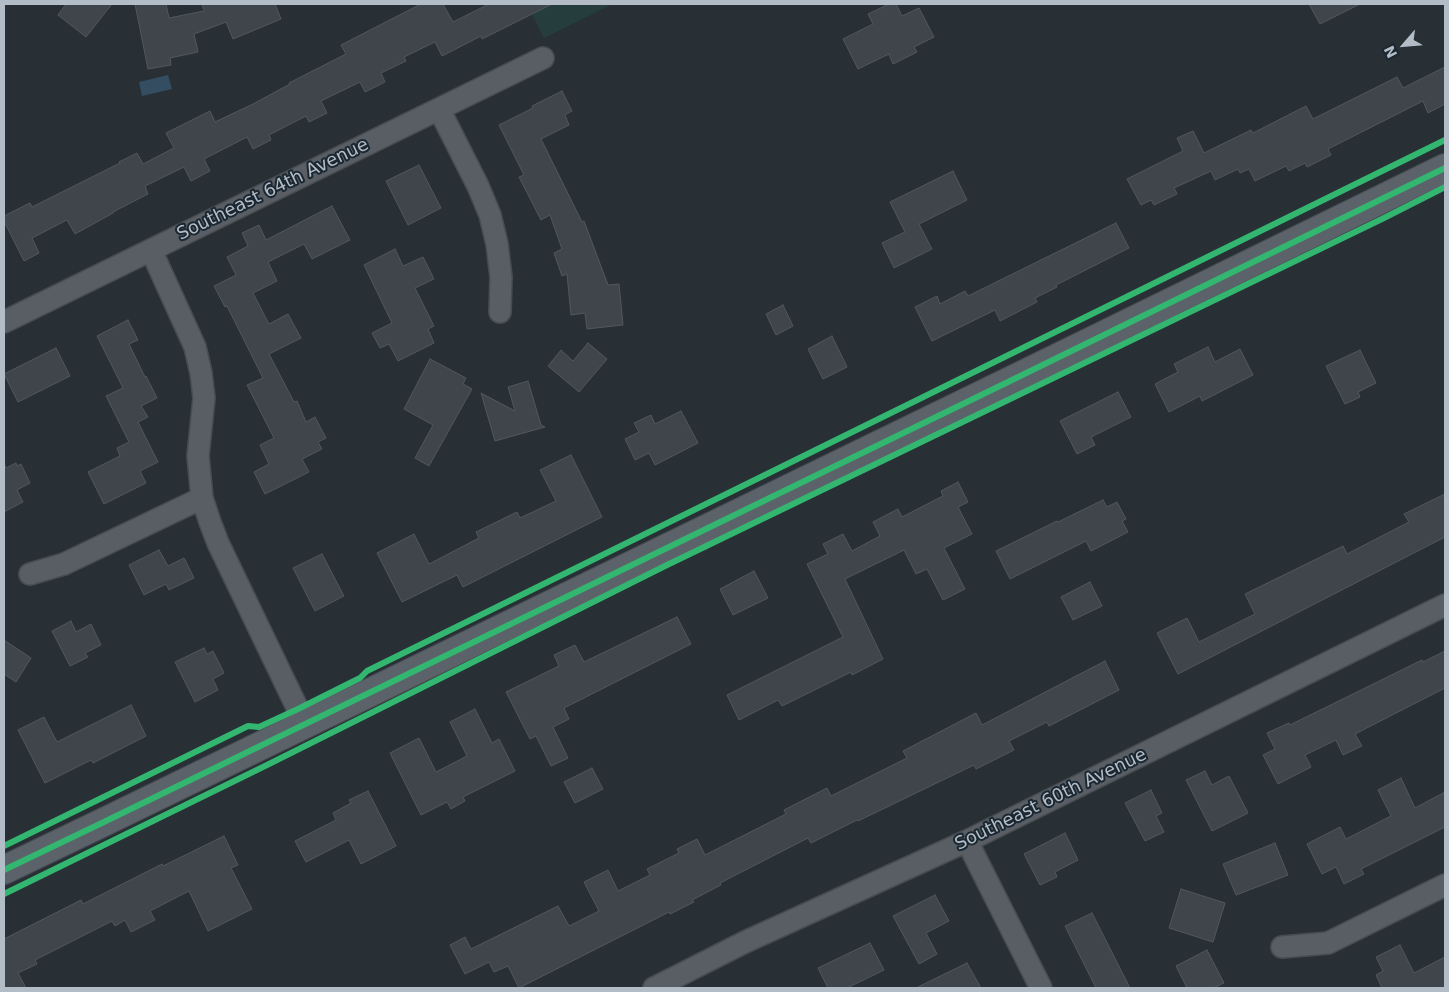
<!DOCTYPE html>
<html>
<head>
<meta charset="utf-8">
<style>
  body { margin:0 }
  #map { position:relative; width:1449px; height:992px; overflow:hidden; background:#283036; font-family:"DejaVu Sans",sans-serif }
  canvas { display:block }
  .frame { position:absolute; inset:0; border:5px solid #b2bdc8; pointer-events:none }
  .north { position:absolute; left:1379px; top:20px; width:50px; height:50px; -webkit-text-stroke:4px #1b2731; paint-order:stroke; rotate:243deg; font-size:14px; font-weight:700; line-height:20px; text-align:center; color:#b2bdc8 }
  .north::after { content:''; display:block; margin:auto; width:18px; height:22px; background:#b2bdc8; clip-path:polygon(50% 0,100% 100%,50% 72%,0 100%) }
</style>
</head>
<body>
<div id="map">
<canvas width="1449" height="992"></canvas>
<div class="frame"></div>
<div class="north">N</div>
</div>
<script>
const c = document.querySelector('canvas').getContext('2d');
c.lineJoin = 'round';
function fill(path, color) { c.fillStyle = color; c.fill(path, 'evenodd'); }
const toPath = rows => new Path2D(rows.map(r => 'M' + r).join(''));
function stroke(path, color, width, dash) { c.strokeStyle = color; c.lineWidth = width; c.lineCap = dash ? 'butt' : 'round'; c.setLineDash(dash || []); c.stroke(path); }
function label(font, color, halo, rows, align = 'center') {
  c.font = font + ' "DejaVu Sans",sans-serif'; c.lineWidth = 4; c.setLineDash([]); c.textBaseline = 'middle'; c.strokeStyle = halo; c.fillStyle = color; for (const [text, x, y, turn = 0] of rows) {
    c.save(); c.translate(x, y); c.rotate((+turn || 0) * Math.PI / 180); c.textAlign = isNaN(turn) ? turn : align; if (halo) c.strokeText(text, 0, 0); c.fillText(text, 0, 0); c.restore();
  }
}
fill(toPath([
  [527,4,613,4,544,38]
]), '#253d3d');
fill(toPath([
  [168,75,172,89,142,96,139,82]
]), '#344d60');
const building = toPath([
  [66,4,112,4,86,37,58,15,66,4],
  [135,4,166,4,169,18,204,11,202,4,275,4,281,19,233,39,226,22,194,34,198,52,170,58,171,65,148,69,135,4],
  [421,4,443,4,453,22,489,4,552,4,482,39,481,36,442,56,435,42,404,57,406,61,381,73,385,82,365,92,360,82,321,101,327,113,309,122,306,116,269,135,271,140,253,149,247,137,204,159,210,171,191,181,184,167,145,186,148,194,113,212,113,213,75,234,67,220,32,238,39,253,24,261,4,221,4,216,30,203,32,207,120,163,119,162,137,153,143,164,174,148,166,133,210,111,215,122,253,104,290,84,289,83,346,54,341,45,421,4],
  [889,4,896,4,902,16,919,8,934,37,914,47,917,52,893,64,889,54,858,69,843,39,873,24,868,14,889,4],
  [1309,4,1360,4,1320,24,1309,4],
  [1445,67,1445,104,1428,113,1423,101,1328,149,1331,155,1307,167,1305,163,1289,171,1286,166,1255,181,1249,169,1240,173,1238,169,1215,180,1211,171,1174,188,1177,194,1154,205,1151,200,1141,205,1127,179,1183,151,1177,138,1193,131,1204,153,1251,130,1253,133,1306,106,1313,119,1397,77,1403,88,1445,67],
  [562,91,572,111,565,115,569,125,541,139,582,222,584,221,608,285,619,284,623,325,587,329,585,313,571,315,567,274,562,276,554,253,562,249,550,215,541,220,519,177,524,175,499,125,533,108,532,106,562,91],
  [419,165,441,208,408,225,386,181,419,165],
  [953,171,967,200,919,224,932,249,894,268,882,243,905,232,890,202,953,171],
  [332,206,350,240,312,259,304,244,268,262,277,281,253,293,269,324,288,314,301,338,269,354,294,402,297,401,306,422,315,417,326,438,318,442,322,449,302,459,309,472,265,494,254,472,269,464,260,445,274,438,247,385,263,378,227,306,225,307,214,286,236,275,227,257,248,246,242,233,259,225,266,240,332,206],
  [1116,223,1129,248,1056,285,1057,287,1035,298,1037,302,1000,321,995,310,932,341,915,307,937,296,940,304,965,291,968,296,1116,223],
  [395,249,403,266,423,257,434,279,415,288,434,326,428,329,434,343,398,361,389,344,380,348,372,333,392,323,364,265,395,249],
  [783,305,793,326,776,335,766,314,783,305],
  [128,320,138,340,129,344,145,377,146,376,157,398,141,406,148,417,138,422,158,462,140,471,146,483,104,504,88,472,120,456,117,448,129,442,106,396,123,388,97,336,128,320],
  [832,336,847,367,823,379,808,349,832,336],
  [588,343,607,359,579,392,548,366,561,350,573,361,588,343],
  [1208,347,1215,362,1240,349,1253,375,1202,401,1200,396,1169,412,1155,384,1178,372,1174,364,1208,347],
  [56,348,70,376,18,402,4,374,56,348],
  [1360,350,1376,383,1358,392,1360,397,1345,404,1326,366,1360,350],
  [430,359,466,378,463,384,472,389,429,466,415,458,433,425,404,409,430,359],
  [528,381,541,425,545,427,495,441,481,393,515,411,508,387,528,381],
  [1118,392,1131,417,1091,437,1095,445,1077,454,1060,421,1118,392],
  [681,411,698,443,655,465,649,453,635,460,625,439,639,432,634,423,651,415,655,424,681,411],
  [571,455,602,517,463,587,457,575,402,602,377,553,414,534,429,564,479,538,476,532,517,512,520,518,556,501,540,470,571,455],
  [4,463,6,468,16,463,17,466,21,464,30,483,17,490,23,502,4,512,4,463],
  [958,482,968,502,958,507,972,534,944,548,965,589,943,600,927,569,916,574,904,550,845,579,883,659,852,675,851,672,782,706,778,700,739,720,727,695,843,637,807,564,828,554,823,544,843,534,852,551,880,536,873,522,898,509,902,517,943,496,941,491,958,482],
  [1445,494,1445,537,1178,674,1157,633,1187,618,1199,642,1255,614,1245,594,1343,546,1347,554,1409,522,1404,514,1445,494],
  [1103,500,1107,507,1117,502,1126,519,1122,521,1128,532,1091,551,1086,541,1010,579,996,551,1057,521,1058,522,1103,500],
  [159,550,168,566,184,558,194,578,169,590,166,584,144,595,129,565,159,550],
  [322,554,344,596,315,611,293,568,322,554],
  [754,571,768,598,733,615,720,589,754,571],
  [1090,582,1102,606,1073,620,1061,597,1090,582],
  [677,617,691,644,564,708,569,719,553,727,568,758,551,766,536,736,530,739,506,692,559,666,554,655,575,645,584,662,677,617],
  [71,621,76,632,91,624,101,645,85,653,88,657,70,666,52,631,71,621],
  [4,640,31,658,16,682,4,674,4,640],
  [204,648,207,654,213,651,224,673,213,679,218,690,195,702,175,662,204,648],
  [1445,651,1445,688,1355,734,1362,746,1343,755,1336,740,1305,755,1311,767,1278,784,1263,755,1275,749,1267,733,1289,723,1290,725,1422,660,1423,662,1445,651],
  [1105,661,1119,690,1049,726,1047,722,1009,741,1014,750,976,769,974,765,858,821,857,820,811,843,808,838,720,883,721,885,692,900,694,902,670,914,669,912,519,988,508,966,494,972,489,962,465,974,450,945,465,937,471,949,558,906,569,926,599,911,584,882,608,870,618,891,650,875,647,869,679,853,677,849,697,839,705,855,786,814,784,810,827,788,831,796,907,758,903,751,976,713,982,725,1105,661],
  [131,705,146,736,93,763,91,760,45,783,18,730,44,717,57,742,131,705],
  [475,709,492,743,499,739,515,771,463,797,465,801,451,809,447,802,421,815,390,753,419,738,436,772,467,756,450,722,475,709],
  [592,768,603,789,575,803,564,782,592,768],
  [1205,771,1212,785,1229,776,1248,813,1212,831,1186,780,1205,771],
  [1401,778,1415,808,1445,792,1445,827,1361,869,1364,874,1344,884,1336,867,1322,874,1307,844,1340,827,1346,839,1391,816,1378,790,1401,778],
  [1151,790,1162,813,1156,816,1164,832,1145,841,1125,803,1151,790],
  [368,791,396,846,361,864,349,840,306,862,295,841,336,820,333,813,351,803,349,800,368,791],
  [1065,833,1078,860,1055,872,1057,877,1040,885,1024,854,1065,833],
  [224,836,238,865,231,868,252,909,208,931,189,891,150,911,155,920,131,932,125,920,115,926,112,921,35,960,37,964,18,973,26,988,4,988,4,939,81,900,83,904,162,864,163,866,224,836],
  [1275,843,1288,875,1236,895,1223,864,1275,843],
  [1181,889,1225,903,1213,942,1169,928,1181,889],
  [935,895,949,921,926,933,937,954,919,964,893,916,935,895],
  [1092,913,1130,988,1096,988,1065,926,1092,913],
  [870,943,884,970,847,988,828,988,818,968,870,943],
  [1400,945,1414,973,1445,957,1445,988,1382,988,1376,975,1383,971,1376,957,1400,945],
  [1207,950,1224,983,1213,988,1187,988,1176,966,1207,950],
  [967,963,981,988,916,988,967,963]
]);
fill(building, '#3f454b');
stroke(building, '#50585e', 1);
const street = toPath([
  [439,109,478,186,490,215,497,244,501,277,500,312],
  [151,250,195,347,201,373,204,398,198,456,202,498,210,522,218,543,305,724],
  [4,322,543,58],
  [30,574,64,564,202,498],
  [967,841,1041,988],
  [1282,947,1328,943,1445,885],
  [654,988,745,942,967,841,1445,605]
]);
const secondary = toPath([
  [4,870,106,821,1008,382,1445,168]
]);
stroke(street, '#464c51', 24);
stroke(secondary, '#464c51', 30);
stroke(street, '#585e64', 21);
stroke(secondary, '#5c6269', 28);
stroke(toPath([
  [4,846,248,726,259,727,298,709,360,678,367,671,1445,140],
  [4,870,106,821,1008,382,1445,168],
  [4,894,267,765,665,566,1384,218,1445,187]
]), '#33b770', 6);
label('18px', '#b2bdc8', '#1b2731', [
  ["Southeast 64th Avenue",273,190,-26],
  ["Southeast 60th Avenue",1051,800,-26]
]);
</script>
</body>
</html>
